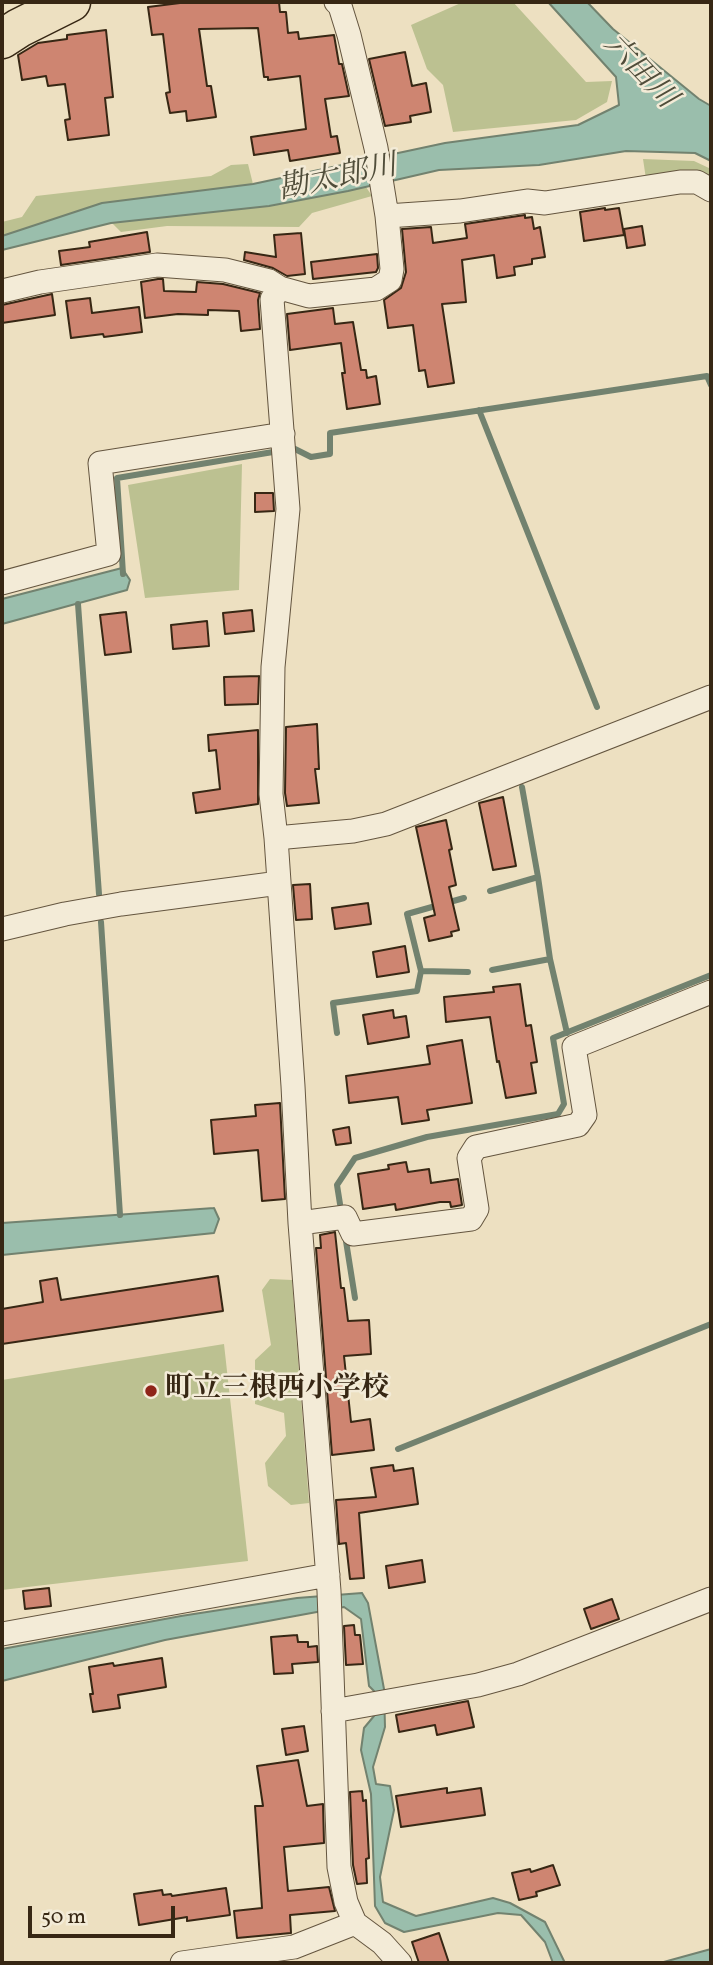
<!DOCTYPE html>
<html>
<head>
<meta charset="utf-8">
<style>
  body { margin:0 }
  #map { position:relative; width:713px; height:1965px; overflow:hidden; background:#ede0c1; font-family:Vollkorn,serif }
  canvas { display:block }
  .frame { position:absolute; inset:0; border:4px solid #372714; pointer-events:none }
  .scale { position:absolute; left:28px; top:1906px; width:147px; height:32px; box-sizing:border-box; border:4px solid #372714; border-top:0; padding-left:9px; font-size:21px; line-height:24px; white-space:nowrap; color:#372714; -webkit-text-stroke:5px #f3ebd7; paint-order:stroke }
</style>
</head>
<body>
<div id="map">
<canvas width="713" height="1965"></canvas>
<div class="frame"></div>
<div class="scale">50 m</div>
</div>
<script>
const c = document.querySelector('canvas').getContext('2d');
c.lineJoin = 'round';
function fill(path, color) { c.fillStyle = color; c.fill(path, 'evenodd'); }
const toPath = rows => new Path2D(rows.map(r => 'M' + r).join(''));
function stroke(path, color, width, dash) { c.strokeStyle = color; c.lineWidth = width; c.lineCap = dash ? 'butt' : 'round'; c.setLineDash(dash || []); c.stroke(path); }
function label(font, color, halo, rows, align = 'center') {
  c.font = font + ' Vollkorn,"Noto Serif JP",serif'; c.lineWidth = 5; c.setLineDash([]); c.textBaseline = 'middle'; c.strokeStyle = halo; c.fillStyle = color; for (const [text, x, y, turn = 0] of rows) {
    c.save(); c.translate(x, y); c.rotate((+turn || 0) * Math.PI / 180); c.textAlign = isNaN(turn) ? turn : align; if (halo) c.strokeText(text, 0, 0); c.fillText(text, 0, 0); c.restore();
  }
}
fill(toPath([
  [463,2,513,2,586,82,612,81,607,102,576,120,453,132,443,85,427,69,411,25],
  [643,159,694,161,711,169,711,180,646,179],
  [248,164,253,184,102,203,2,236,2,222,22,217,36,196,211,176,231,165],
  [366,187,372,196,312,213,299,227,167,226,121,232,112,223,269,206],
  [242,464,239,590,145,598,128,485],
  [270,1279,292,1280,309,1503,291,1505,268,1486,265,1463,286,1436,284,1413,255,1404,255,1360,271,1345,262,1290],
  [224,1344,248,1561,2,1590,2,1380]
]), '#bcc191');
const water = toPath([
  [548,2,587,2,613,29,699,99,711,106,711,161,695,153,626,151,539,165,439,170,348,191,269,206,111,223,2,250,2,236,102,203,253,184,445,143,578,125,619,105,616,77,548,2],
  [122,568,130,580,127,590,2,624,2,599,122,568],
  [214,1208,219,1219,214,1233,2,1255,2,1223,214,1208],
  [362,1593,368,1603,384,1689,385,1727,373,1767,376,1784,390,1786,394,1810,380,1877,383,1902,416,1916,493,1898,510,1903,545,1922,565,1963,553,1963,545,1942,521,1915,498,1913,404,1932,385,1923,375,1906,371,1794,361,1750,364,1728,374,1716,374,1691,369,1686,361,1619,344,1607,165,1640,2,1681,2,1649,181,1616,297,1598,362,1593],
  [711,1949,711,1963,660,1963,711,1949]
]);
fill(water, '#9abeac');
stroke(water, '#72826f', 2);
stroke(toPath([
  [479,410,597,707],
  [295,449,311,457,330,454,330,433,707,376,711,385],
  [123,574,117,478,273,452],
  [78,604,99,894],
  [522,787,538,877,550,959,567,1033],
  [490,891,538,877],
  [101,922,120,1215],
  [492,970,550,959],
  [421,971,468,972],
  [337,1033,333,1003,417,991,421,971,407,914,464,898],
  [340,1204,337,1185,355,1158,427,1137,558,1114,564,1104,553,1038,711,975],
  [345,1235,355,1298],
  [398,1449,711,1324]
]), '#72826f', 6);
const building = toPath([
  [188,2,279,2,280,12,286,12,288,33,298,32,299,39,334,35,339,64,342,64,349,96,325,99,331,137,337,136,340,153,290,161,288,150,254,155,251,137,306,129,300,76,268,80,268,77,264,77,258,28,199,29,207,86,211,86,216,117,187,121,186,111,170,113,166,93,170,92,163,34,152,35,148,7,188,2],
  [106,30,113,97,105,98,109,135,68,140,65,120,70,119,65,84,48,86,46,76,22,80,18,55,38,43,67,39,67,35,106,30],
  [405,52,412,86,426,83,431,112,410,116,411,122,385,126,369,59,405,52],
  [605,208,605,210,619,208,624,235,584,241,580,212,605,208],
  [525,215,525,218,532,217,534,229,540,227,545,257,532,259,532,264,514,267,515,275,497,278,494,255,462,260,466,302,442,304,454,383,428,387,425,370,419,371,413,325,388,328,384,300,401,288,406,272,402,229,431,227,433,243,467,238,465,224,525,215],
  [642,226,645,245,627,248,624,229,642,226],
  [147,232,150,252,61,265,59,251,90,247,89,242,147,232],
  [301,233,305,274,287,276,273,268,244,260,245,252,276,257,274,235,301,233],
  [377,254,378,268,376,272,313,279,311,262,377,254],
  [158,279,163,279,164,291,196,292,197,282,223,284,260,293,258,300,260,329,241,331,239,311,208,310,208,315,178,314,145,318,141,282,158,279],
  [52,294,55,315,2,323,2,305,52,294],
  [90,298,92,313,139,307,142,332,104,337,103,334,71,338,66,301,90,298],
  [333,308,335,324,353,322,361,370,366,370,367,378,376,376,380,404,347,409,342,373,345,373,341,343,290,350,287,314,333,308],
  [255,493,273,493,274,511,255,512,255,493],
  [252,610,254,631,225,634,223,613,252,610],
  [126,612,131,652,105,655,100,615,126,612],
  [207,621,209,646,173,649,171,625,207,621],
  [259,676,258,704,225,705,224,677,259,676],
  [317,724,319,769,315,769,319,803,287,806,285,793,286,727,317,724],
  [258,730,258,804,196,813,193,793,220,789,216,750,209,751,208,735,258,730],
  [503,797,516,866,493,870,479,803,503,797],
  [446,820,452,849,449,850,456,885,449,887,459,930,451,932,452,936,429,941,424,918,435,915,416,827,446,820],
  [310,884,312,919,296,920,293,885,310,884],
  [368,903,371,924,335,929,332,908,368,903],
  [405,946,409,972,377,977,373,952,405,946],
  [520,984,526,1026,531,1025,537,1062,531,1063,536,1093,506,1098,499,1061,497,1062,490,1017,446,1022,444,997,494,992,493,987,520,984],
  [393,1010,394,1018,406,1016,409,1037,368,1044,363,1015,393,1010],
  [462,1040,472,1103,427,1110,429,1120,402,1124,398,1097,349,1103,346,1076,430,1064,427,1046,462,1040],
  [280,1103,285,1199,262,1201,258,1150,214,1154,211,1120,256,1116,255,1105,280,1103],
  [349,1127,351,1143,336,1145,333,1130,349,1127],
  [406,1162,408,1172,429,1169,431,1183,458,1179,462,1205,451,1207,450,1202,440,1202,396,1210,395,1204,363,1209,358,1174,389,1169,388,1165,406,1162],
  [335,1232,341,1288,344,1288,348,1321,369,1320,371,1354,344,1356,351,1422,370,1419,374,1450,332,1455,316,1248,321,1248,320,1235,335,1232],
  [218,1276,223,1311,2,1344,2,1309,43,1302,40,1281,57,1278,61,1300,218,1276],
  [393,1465,394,1471,413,1468,418,1504,359,1513,364,1578,350,1579,346,1543,339,1544,336,1500,376,1497,371,1468,393,1465],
  [422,1560,425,1582,389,1588,386,1566,422,1560],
  [49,1588,51,1606,25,1609,23,1591,49,1588],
  [612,1599,619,1619,591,1629,584,1609,612,1599],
  [354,1625,355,1635,360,1635,363,1664,346,1665,344,1626,354,1625],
  [297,1635,298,1642,308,1642,308,1647,317,1646,318,1662,292,1664,293,1673,274,1674,271,1637,297,1635],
  [162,1658,166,1687,118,1695,120,1708,93,1712,90,1694,93,1694,89,1667,113,1663,114,1666,162,1658],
  [468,1701,474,1727,437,1735,435,1725,399,1732,396,1715,468,1701],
  [304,1726,308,1751,286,1755,282,1729,304,1726],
  [298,1760,307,1806,323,1804,324,1843,284,1847,288,1891,329,1887,335,1911,290,1915,291,1933,237,1938,234,1911,262,1908,255,1806,263,1806,257,1766,298,1760],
  [447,1788,447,1793,481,1788,485,1815,401,1827,396,1796,447,1788],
  [362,1791,363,1801,366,1800,369,1858,366,1859,367,1883,357,1884,353,1865,350,1792,362,1791],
  [553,1865,560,1885,536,1892,537,1896,519,1900,512,1873,530,1869,531,1872,553,1865],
  [226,1888,230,1915,187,1921,187,1917,139,1925,134,1894,162,1890,163,1895,171,1894,172,1896,226,1888],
  [439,1933,449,1963,419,1963,412,1942,439,1933]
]);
fill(building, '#ce8571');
stroke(building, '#372714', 2);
const street = toPath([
  [336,2,340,6,349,35,376,148,387,216,392,269,390,280,376,289,309,296,280,288,272,299,288,509,273,667,271,794,276,838,293,1086,300,1223,329,1591,339,1867,346,1902,355,1923,382,1943,400,1963],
  [387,216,460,211,527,201,545,203,680,182,697,182,711,190],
  [2,291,40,282,157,265,225,270,269,281,280,288],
  [2,583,109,554,100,463,283,434],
  [276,838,353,831,386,824,711,697],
  [2,929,65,914,121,904,279,883],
  [300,1223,345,1217,353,1234,471,1219,477,1209,469,1158,476,1147,578,1125,585,1115,574,1047,711,992],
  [2,1634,328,1575],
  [333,1711,478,1685,518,1674,711,1599],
  [182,1963,294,1947,355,1923]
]);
const highway = toPath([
  [2,39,19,28,71,2]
]);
stroke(street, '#64553f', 25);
stroke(highway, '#372714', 41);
stroke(street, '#f3ebd7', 23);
stroke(highway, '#ede0c1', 38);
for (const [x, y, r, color] of [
  [151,1391,7,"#8f2418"]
]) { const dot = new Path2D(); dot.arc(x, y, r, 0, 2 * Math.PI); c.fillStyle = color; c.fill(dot); stroke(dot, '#f3ebd7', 2.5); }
label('bold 28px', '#372714', '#f3ebd7', [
  ["町立三根西小学校",165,1391]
], 'left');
label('italic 30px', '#504d3a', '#f3ebd7', [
  ["六田川",638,73,46],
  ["勘太郎川",338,180,-12]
]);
</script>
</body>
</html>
